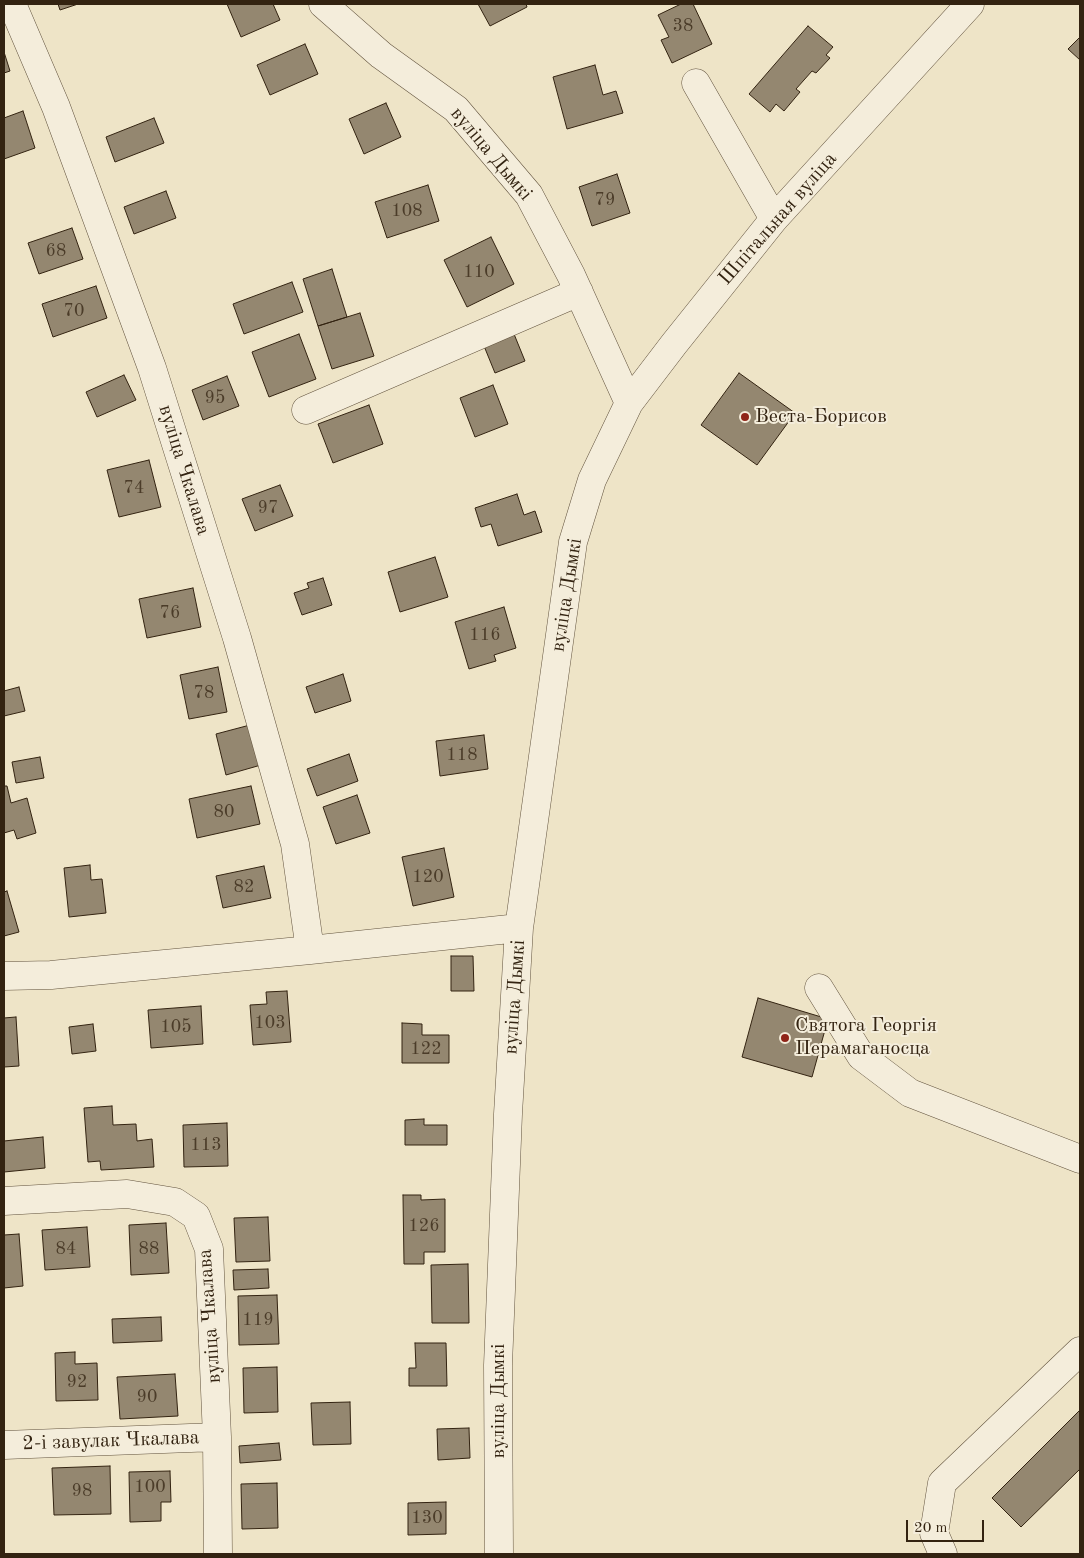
<!DOCTYPE html>
<html>
<head>
<meta charset="utf-8">
<style>
  body { margin:0 }
  #map { position:relative; width:1084px; height:1558px; overflow:hidden; background:#eee4c7; font-family:"Old Standard TT",serif }
  canvas { display:block }
  .frame { position:absolute; inset:0; border:5px solid #332311; pointer-events:none }
  .scale { position:absolute; left:906px; top:1520px; width:78px; height:22px; box-sizing:border-box; border:2px solid #332311; border-top:0; padding-left:6px; font-size:15px; line-height:18px; white-space:nowrap; color:#332311; -webkit-text-stroke:4px #f4eddb; paint-order:stroke }
</style>
</head>
<body>
<div id="map">
<canvas width="1084" height="1558"></canvas>
<div class="frame"></div>
<div class="scale">20 m</div>
</div>
<script>
const c = document.querySelector('canvas').getContext('2d');
c.lineJoin = 'round';
function fill(path, color) { c.fillStyle = color; c.fill(path, 'evenodd'); }
const toPath = rows => new Path2D(rows.map(r => 'M' + r).join(''));
function stroke(path, color, width, dash) { c.strokeStyle = color; c.lineWidth = width; c.lineCap = dash ? 'butt' : 'round'; c.setLineDash(dash || []); c.stroke(path); }
function label(font, color, halo, rows, align = 'center') {
  c.font = font + ' "Old Standard TT",serif'; c.lineWidth = 4; c.setLineDash([]); c.textBaseline = 'middle'; c.strokeStyle = halo; c.fillStyle = color; for (const [text, x, y, turn = 0] of rows) {
    c.save(); c.translate(x, y); c.rotate((+turn || 0) * Math.PI / 180); c.textAlign = isNaN(turn) ? turn : align; if (halo) c.strokeText(text, 0, 0); c.fillText(text, 0, 0); c.restore();
  }
}
const building = toPath([
  [58,4,78,4,60,10,58,4],
  [227,4,273,4,280,20,241,37,227,4],
  [478,4,526,4,527,7,490,26,478,4],
  [681,4,693,4,712,44,672,63,661,40,669,37,658,15,681,4],
  [808,26,833,47,826,55,830,58,816,73,812,71,796,89,800,92,784,111,776,104,770,112,749,94,808,26],
  [1080,37,1080,60,1068,49,1080,37],
  [305,44,318,74,270,95,257,65,305,44],
  [4,52,10,71,4,73,4,52],
  [595,65,603,95,616,91,623,113,567,129,553,77,595,65],
  [386,103,401,137,364,154,349,119,386,103],
  [23,111,35,148,4,159,4,118,23,111],
  [154,118,164,143,115,162,106,137,154,118],
  [617,174,630,213,592,226,579,187,617,174],
  [428,185,439,221,387,238,375,202,428,185],
  [166,191,176,218,134,234,124,207,166,191],
  [72,228,83,259,39,274,28,243,72,228],
  [491,237,514,284,467,307,444,260,491,237],
  [332,269,347,317,318,326,303,279,332,269],
  [292,282,303,312,244,334,233,304,292,282],
  [96,286,107,318,53,337,42,304,96,286],
  [360,313,374,356,332,369,318,326,360,313],
  [299,334,316,379,269,397,252,352,299,334],
  [514,334,525,361,495,373,484,346,514,334],
  [739,373,795,413,757,465,701,425,739,373],
  [124,375,136,400,97,417,86,392,124,375],
  [227,376,239,406,203,420,192,390,227,376],
  [493,385,508,424,475,437,460,398,493,385],
  [369,405,383,444,333,463,318,424,369,405],
  [149,460,161,507,119,517,107,470,149,460],
  [280,485,293,516,255,531,242,499,280,485],
  [517,494,524,515,535,511,542,532,498,546,491,524,481,527,475,508,517,494],
  [435,557,448,597,400,612,388,572,435,557],
  [323,578,332,605,302,615,294,593,309,588,307,583,323,578],
  [193,588,201,627,147,638,139,599,193,588],
  [504,607,516,648,494,655,496,661,469,669,455,622,504,607],
  [218,667,227,712,189,719,180,675,218,667],
  [343,674,351,701,315,713,306,687,343,674],
  [19,687,25,711,4,716,4,691,19,687],
  [250,725,261,765,226,775,216,734,250,725],
  [484,735,488,769,440,776,436,741,484,735],
  [349,754,358,781,317,796,307,769,349,754],
  [40,757,44,778,16,783,12,762,40,757],
  [4,786,7,786,11,803,27,798,36,833,17,839,14,830,4,833,4,786],
  [251,786,260,824,197,838,189,799,251,786],
  [357,795,370,833,336,844,323,807,357,795],
  [444,848,454,897,413,906,402,857,444,848],
  [90,865,91,880,102,879,106,913,69,917,64,868,90,865],
  [264,866,271,898,223,908,216,876,264,866],
  [7,891,19,932,4,936,4,892,7,891],
  [451,956,473,956,474,991,451,991,451,956],
  [287,991,291,1042,253,1045,250,1005,267,1004,266,992,287,991],
  [758,998,828,1019,812,1077,742,1057,758,998],
  [201,1006,203,1044,151,1048,148,1010,201,1006],
  [16,1017,19,1066,4,1067,4,1018,16,1017],
  [402,1023,422,1024,422,1035,449,1035,449,1063,402,1063,402,1023],
  [93,1024,96,1051,72,1054,69,1027,93,1024],
  [112,1106,113,1125,136,1124,137,1141,152,1139,154,1167,101,1170,100,1161,88,1162,84,1108,112,1106],
  [424,1119,424,1125,447,1125,447,1145,405,1145,405,1120,424,1119],
  [227,1123,228,1166,184,1167,183,1125,227,1123],
  [43,1137,45,1168,4,1172,4,1141,43,1137],
  [403,1195,421,1195,421,1200,445,1199,445,1252,424,1252,424,1264,404,1264,403,1195],
  [268,1217,270,1261,236,1262,234,1218,268,1217],
  [166,1223,169,1273,131,1275,129,1225,166,1223],
  [87,1227,90,1267,45,1270,42,1230,87,1227],
  [19,1234,23,1286,4,1288,4,1235,19,1234],
  [468,1264,469,1323,432,1323,431,1265,468,1264],
  [268,1269,269,1288,234,1290,233,1270,268,1269],
  [277,1295,279,1344,239,1345,238,1296,277,1295],
  [161,1317,162,1341,113,1343,112,1319,161,1317],
  [415,1343,446,1343,447,1386,409,1386,409,1368,416,1368,415,1343],
  [75,1352,75,1364,97,1363,98,1400,56,1401,55,1353,75,1352],
  [277,1367,278,1412,244,1413,243,1368,277,1367],
  [175,1374,178,1416,120,1419,117,1377,175,1374],
  [350,1402,351,1444,313,1445,311,1403,350,1402],
  [1080,1410,1080,1469,1021,1527,992,1498,1080,1410],
  [469,1428,470,1458,438,1460,437,1429,469,1428],
  [279,1443,281,1460,240,1463,239,1446,279,1443],
  [110,1466,111,1514,54,1515,52,1468,110,1466],
  [170,1471,171,1502,161,1502,161,1521,130,1522,129,1472,170,1471],
  [277,1483,278,1528,242,1529,241,1484,277,1483],
  [446,1502,446,1534,408,1535,408,1503,446,1502]
]);
fill(building, '#948770');
stroke(building, '#332311', 1);
const minor = toPath([
  [12,4,56,107,152,368,237,638,295,844,310,950],
  [323,4,381,55,456,109,529,195,571,275,629,403],
  [696,83,774,219],
  [306,410,579,292],
  [4,976,51,975,310,950,519,928],
  [819,988,861,1056,910,1093,1080,1159],
  [4,1201,127,1194,175,1202,196,1216,209,1249,217,1437,218,1554],
  [4,1445,217,1437],
  [499,1554,498,1365,508,1114,519,928,573,542,592,480,629,403,674,344,774,219,970,4],
  [943,1554,934,1533,942,1483,1080,1351]
]);
stroke(minor, '#62533e', 29);
stroke(minor, '#f4eddb', 28);
for (const [x, y, r, color] of [
  [745,417,5,"#8f2418"],
  [785,1038,5,"#8f2418"]
]) { const dot = new Path2D(); dot.arc(x, y, r, 0, 2 * Math.PI); c.fillStyle = color; c.fill(dot); stroke(dot, '#f4eddb', 2); }
label('18px', '#4b3c29', null, [
  ["38",683,26],
  ["79",605,200],
  ["108",407,211],
  ["68",56,251],
  ["110",479,272],
  ["70",74,311],
  ["95",215,398],
  ["74",134,488],
  ["97",268,508],
  ["76",170,613],
  ["116",485,635],
  ["78",204,693],
  ["118",462,755],
  ["80",224,812],
  ["120",428,877],
  ["82",244,887],
  ["103",270,1023],
  ["105",176,1027],
  ["122",426,1049],
  ["113",206,1145],
  ["126",424,1226],
  ["84",66,1249],
  ["88",149,1249],
  ["119",258,1320],
  ["92",77,1382],
  ["90",147,1397],
  ["100",150,1487],
  ["98",82,1491],
  ["130",427,1518]
]);
label('20px', '#332311', '#f4eddb', [
  ["вуліца Дымкі",491,154,50],
  ["Шпітальная вуліца",778,219,-49],
  ["вуліца Чкалава",184,470,73],
  ["вуліца Дымкі",567,595,-81],
  ["вуліца Дымкі",515,997,-86],
  ["вуліца Чкалава",210,1316,-94],
  ["вуліца Дымкі",499,1401,-90],
  ["2-і завулак Чкалава",111,1441,-2]
]);
label('20px', '#332311', '#f4eddb', [
  ["Веста-Борисов",755,417],
  ["Святога Георгія",795,1026],
  ["Перамаганосца",795,1049]
], 'left');
</script>
</body>
</html>
